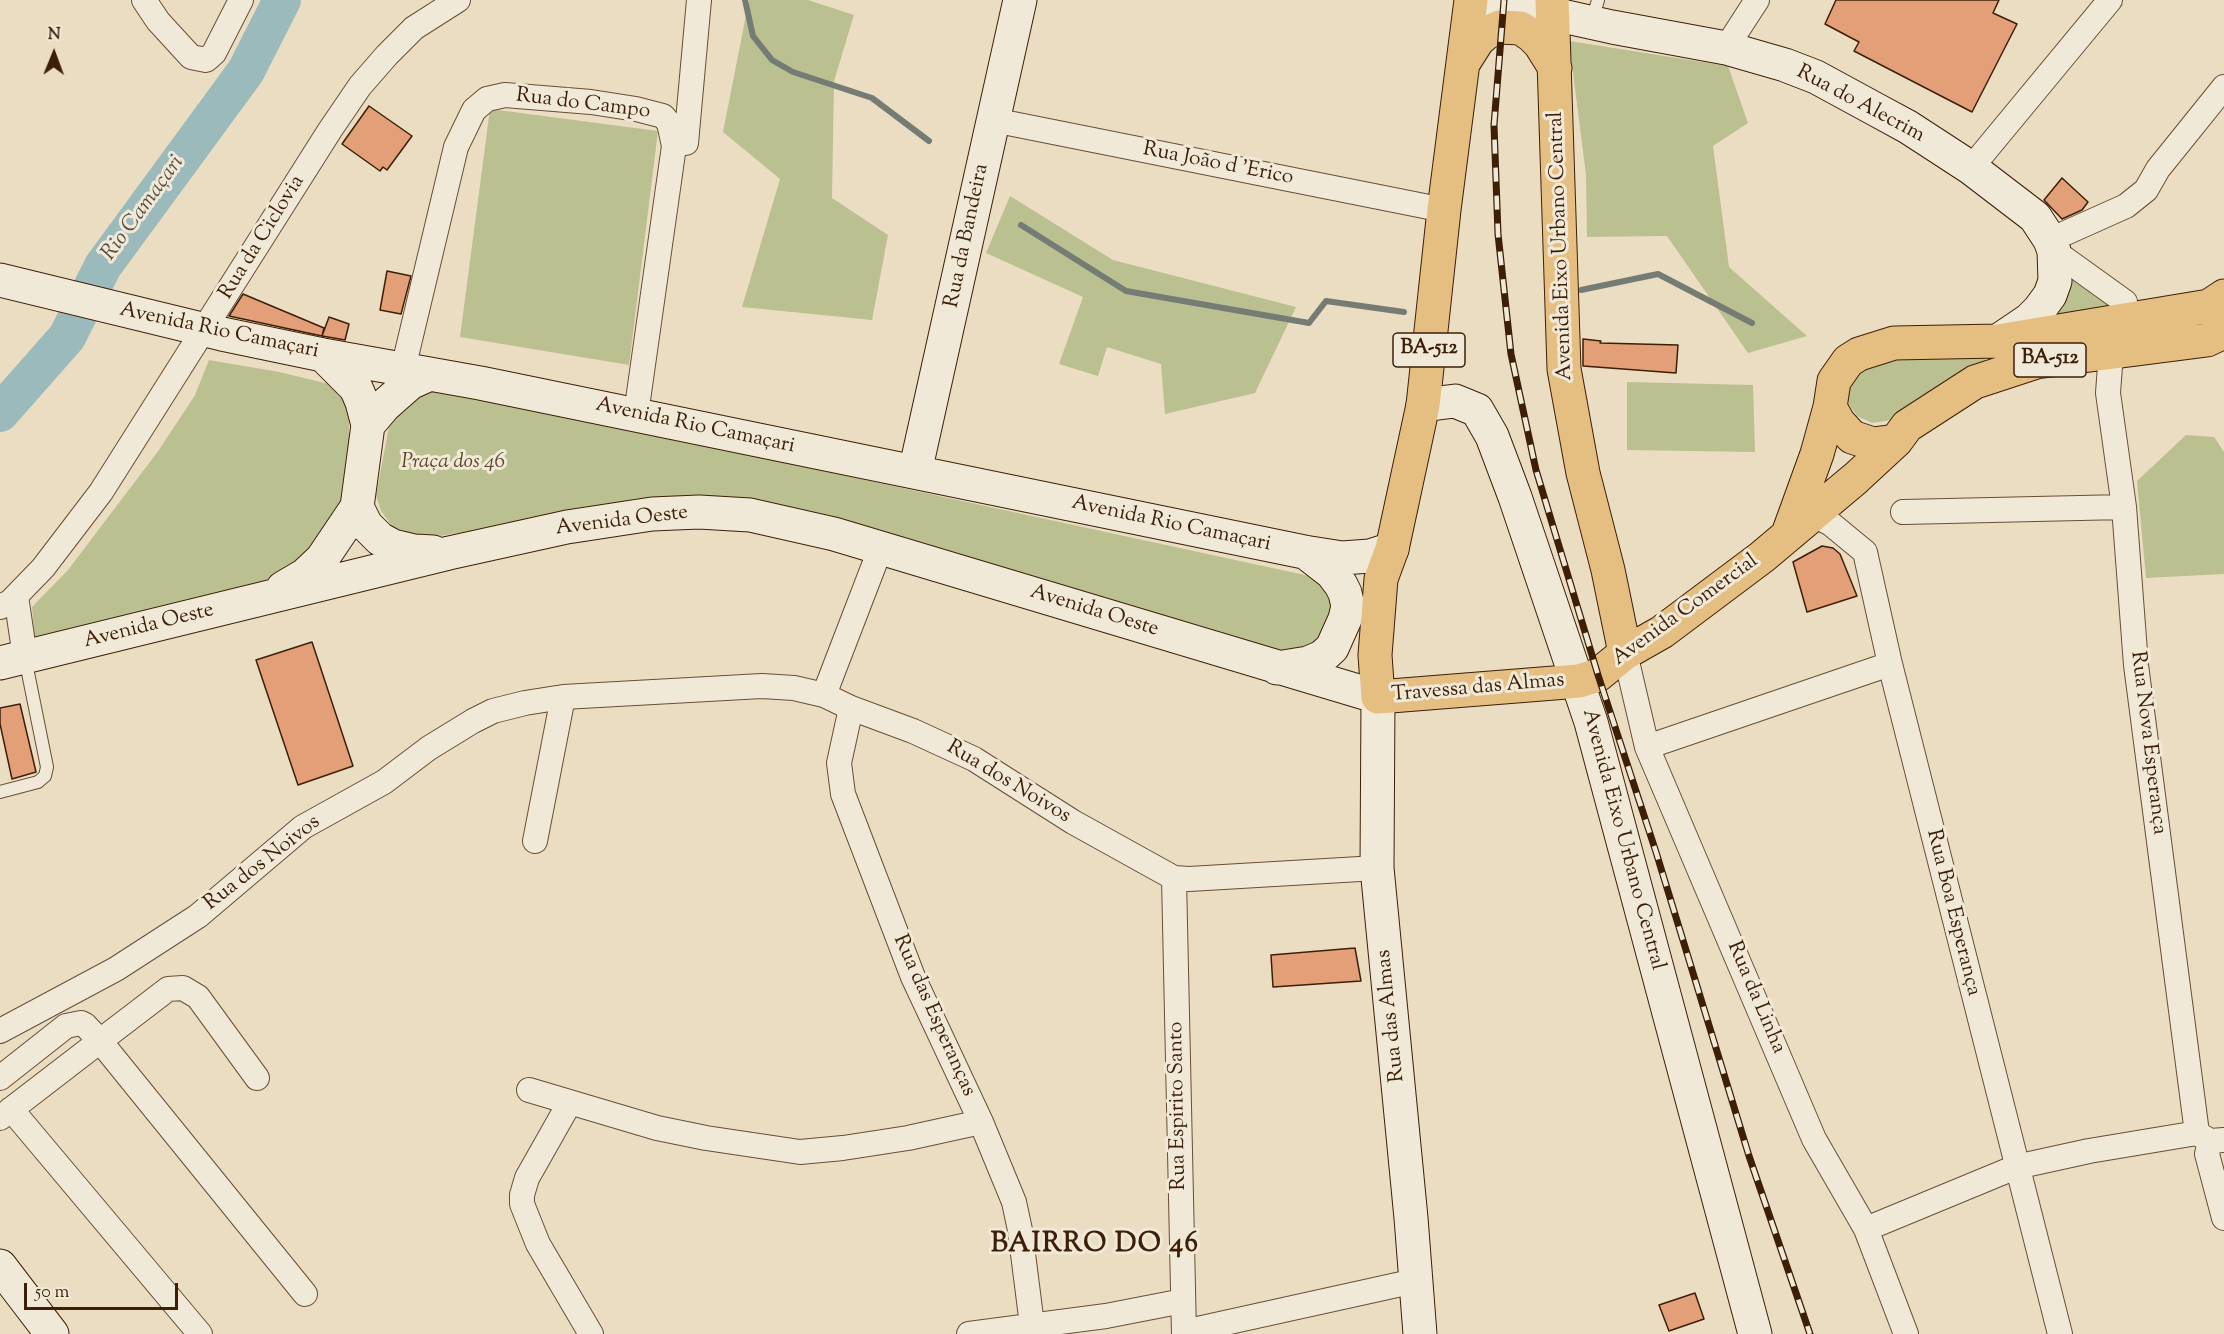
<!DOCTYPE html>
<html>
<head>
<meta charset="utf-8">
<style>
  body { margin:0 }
  #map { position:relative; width:2224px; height:1334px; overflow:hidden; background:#eaddc2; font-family:"Sorts Mill Goudy",serif }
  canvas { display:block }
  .north { position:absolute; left:24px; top:24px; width:60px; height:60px; -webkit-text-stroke:4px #f1e9d7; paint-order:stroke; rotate:1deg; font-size:16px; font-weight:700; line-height:24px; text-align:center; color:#3d1f08 }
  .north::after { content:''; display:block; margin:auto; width:21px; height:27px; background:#3d1f08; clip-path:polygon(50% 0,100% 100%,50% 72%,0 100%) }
  .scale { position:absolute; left:24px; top:1283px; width:154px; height:27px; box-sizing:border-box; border:3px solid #3d1f08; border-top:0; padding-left:8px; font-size:18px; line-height:21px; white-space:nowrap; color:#3d1f08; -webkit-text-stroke:4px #f1e9d7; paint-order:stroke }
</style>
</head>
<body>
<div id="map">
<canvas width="2224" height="1334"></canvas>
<div class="north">N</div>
<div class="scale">50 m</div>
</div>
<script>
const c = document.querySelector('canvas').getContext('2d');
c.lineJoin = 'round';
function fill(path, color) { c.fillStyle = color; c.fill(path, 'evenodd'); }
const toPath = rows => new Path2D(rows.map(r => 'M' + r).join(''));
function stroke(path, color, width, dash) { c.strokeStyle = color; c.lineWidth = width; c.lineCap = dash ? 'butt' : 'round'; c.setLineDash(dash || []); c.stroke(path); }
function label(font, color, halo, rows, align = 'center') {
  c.font = font + ' "Sorts Mill Goudy",serif'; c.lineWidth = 6; c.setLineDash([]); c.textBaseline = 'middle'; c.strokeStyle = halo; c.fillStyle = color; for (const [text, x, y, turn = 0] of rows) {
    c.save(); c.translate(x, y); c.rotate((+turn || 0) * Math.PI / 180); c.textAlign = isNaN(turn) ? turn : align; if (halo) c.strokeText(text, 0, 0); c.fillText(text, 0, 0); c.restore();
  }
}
fill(toPath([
  [749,0,808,0,854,15,834,81,832,198,888,235,872,320,742,307,780,179,723,132],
  [1569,41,1728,66,1748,123,1713,146,1729,267,1807,336,1748,353,1667,236,1587,237,1586,175],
  [490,109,658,131,629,365,460,337],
  [1010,196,1113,260,1296,307,1255,393,1165,414,1161,364,1107,347,1098,376,1059,364,1083,297,986,253],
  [2069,263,2119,310,2049,320],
  [2000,349,1950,385,1891,420,1872,423,1857,416,1845,399,1850,377,1873,360,1913,359],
  [209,360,279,372,333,385,349,403,349,440,342,500,329,533,292,572,258,587,35,645,32,607,68,570,159,450,195,395],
  [1627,382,1753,385,1755,452,1627,450],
  [444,389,1314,577,1334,602,1324,638,1295,656,658,501,421,539,392,526,381,511,376,495,392,411,412,393],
  [2186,435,2214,437,2224,452,2224,574,2146,578,2137,481]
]), '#bbc090');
stroke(toPath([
  [745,0,753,36,772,60,793,72,872,98,929,141],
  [1021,225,1126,291,1309,323,1326,301,1404,312],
  [1581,290,1658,274,1752,323]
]), '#757c74', 6);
stroke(toPath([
  [0,413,67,337,103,266,246,71,282,0]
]), '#9bbabc', 38);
const building = toPath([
  [1836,0,1999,0,1993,13,2017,24,1972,112,1854,51,1859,42,1825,24,1836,0],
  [369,106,412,136,387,170,383,167,380,171,342,144,369,106],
  [2062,178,2088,202,2082,210,2062,219,2044,200,2062,178],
  [387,271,411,276,401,314,380,310,387,271],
  [243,294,324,328,322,336,229,316,243,294],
  [329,317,349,324,345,340,322,336,329,317],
  [1583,339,1601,341,1600,343,1678,345,1676,373,1583,366,1583,339],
  [1822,546,1833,548,1840,554,1857,596,1807,612,1793,562,1822,546],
  [312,642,353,766,298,785,256,660,312,642],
  [20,704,36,772,12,779,0,724,0,708,20,704],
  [1355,948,1361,981,1273,987,1271,955,1355,948],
  [1695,1293,1704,1319,1669,1331,1659,1305,1695,1293]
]);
fill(building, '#e3a078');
stroke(building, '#3d1f08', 1.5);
const lane = toPath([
  [1592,21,1598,0],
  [0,792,38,782,45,776,47,767,25,658]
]);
const street = toPath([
  [144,0,158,21,191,57,206,60,214,53,241,0],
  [1726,48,1757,0],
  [993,120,1444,210],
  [686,143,699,0],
  [1971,168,2110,0],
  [2050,240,2126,206,2146,190,2158,169,2224,87],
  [2054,251,2125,302],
  [2115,353,2110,366,2108,393,2124,507,2136,665,2197,1133],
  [403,369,456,147,474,110,487,99,505,95,591,102,636,109,663,116,669,123,674,146,636,414],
  [1903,512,2124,507],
  [1814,515,1831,524,1865,552,1890,664,2060,1334],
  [16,596,25,657],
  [0,607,10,602,43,568,101,492,330,130,360,86,387,55,414,28,458,0],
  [1625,653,1647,747,1814,1139,1866,1229,1906,1334],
  [824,695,881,547],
  [851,708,839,763,843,794,913,977,981,1122,1014,1202,1020,1230,1032,1325],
  [1647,747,1890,664],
  [535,841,563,697],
  [1174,878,1184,1334],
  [0,1031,116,969,198,916,303,827,384,782,429,748,473,721,493,711,525,703,563,697,762,686,794,688,824,695,851,708,913,731,974,759,1073,822,1174,878,1189,879,1377,868],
  [0,1078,66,1026,81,1023,85,1025,100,1041,0,1118],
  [257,1078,198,997,183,988,168,989,100,1041,305,1294],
  [529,1090,657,1128,706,1138,800,1152,843,1148,908,1138,981,1122],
  [570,1102,527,1178,522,1195,522,1204,538,1244,591,1334],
  [11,1109,200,1334],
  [2210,1141,2207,1154,2224,1218],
  [1866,1229,2016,1167,2089,1151,2197,1133,2210,1141,2224,1140],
  [1184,1332,1415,1281],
  [969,1334,1106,1316,1183,1301]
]);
const secondary = toPath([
  [1478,0,1503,3,1612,27,1726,48,1785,65,1816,77,1873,108,1908,127,1971,168,2035,217,2050,240,2054,251,2055,281,2050,295,2039,310,2029,320,1998,341],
  [0,280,222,334,323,355,480,383,1304,552,1342,558,1370,556,1392,549],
  [1423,405,1455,401,1477,410,1492,436,1515,497,1591,722,1755,1334],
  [368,425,385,405,410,383,430,374],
  [915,472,1020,0],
  [357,507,366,525,380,539,393,546,414,551,433,552],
  [283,588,305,575,322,559,357,507,368,425,362,402,356,388,323,355],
  [0,663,449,553,567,527,652,514,699,512,750,515,834,534,1378,697,1377,868,1411,1218,1420,1334],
  [1277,668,1308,663,1322,657,1332,648,1345,619,1348,606,1345,593,1341,585,1332,573,1305,552],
  [0,1266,52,1334]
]);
const primary = toPath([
  [1471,0,1444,210,1423,405,1392,549,1381,579,1375,655,1378,697,1579,681,1598,675,1625,653,1662,632,1762,557,1856,478,1896,441,1907,426,1975,382,2036,362,2207,340,2224,332],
  [1552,0,1564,369,1583,473,1608,570,1625,653],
  [1464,62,1478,40,1486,33,1500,27,1520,28,1531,35,1540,44,1555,68],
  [1830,407,1839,423,1852,437,1873,444,1896,441],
  [1788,534,1817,454,1830,407,1834,381,1848,361,1859,354,1894,343,1998,341,2209,306,2224,296]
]);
stroke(lane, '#684e36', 14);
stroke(street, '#684e36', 26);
stroke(secondary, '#3d1f08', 35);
stroke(primary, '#3d1f08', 35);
stroke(lane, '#f1e9d7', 12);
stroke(street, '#f1e9d7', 24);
stroke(secondary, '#f1e9d7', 33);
stroke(primary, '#e5be81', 33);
const rail = toPath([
  [1504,0,1494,125,1498,234,1511,354,1536,470,1598,675,1656,852,1749,1156,1810,1334]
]);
stroke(rail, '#3d1f08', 7);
stroke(rail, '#f1e9d7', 4.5, [14]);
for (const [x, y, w] of [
  [1429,350,72],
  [2050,360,72]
]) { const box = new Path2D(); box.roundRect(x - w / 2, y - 17, w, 34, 4.5); c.fillStyle = '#f1e9d7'; c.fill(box); stroke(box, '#3d1f08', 1.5); }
label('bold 20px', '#3d1f08', null, [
  ["BA-512",1429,350],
  ["BA-512",2050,360]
]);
label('21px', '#3d1f08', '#f1e9d7', [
  ["Rua do Campo",583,105,7],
  ["Rua do Alecrim",1860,105,28],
  ["Rua João d 'Erico",1218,165,11],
  ["Rua da Bandeira",968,236,-78],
  ["Rua da Ciclovia",263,238,-58],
  ["Avenida Eixo Urbano Central",1562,246,-92],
  ["Avenida Rio Camaçari",219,332,12],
  ["Avenida Rio Camaçari",695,427,12],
  ["Avenida Oeste",622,522,-7],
  ["Avenida Rio Camaçari",1171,525,12],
  ["Avenida Comercial",1686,611,-36],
  ["Avenida Oeste",1094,612,17],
  ["Avenida Oeste",149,627,-14],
  ["Travessa das Almas",1478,689,-5],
  ["Rua Nova Esperança",2147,743,83],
  ["Rua dos Noivos",1008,783,31],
  ["Avenida Eixo Urbano Central",1622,840,75],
  ["Rua dos Noivos",263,864,-38],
  ["Rua Boa Esperança",1952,913,76],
  ["Rua da Linha",1755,998,67],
  ["Rua das Esperanças",933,1016,66],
  ["Rua das Almas",1392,1016,-96],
  ["Rua Espirito Santo",1179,1106,-91]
]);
label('italic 21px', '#5c472a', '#f1e9d7', [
  ["Praça dos 46",453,463]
]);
label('italic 22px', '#594e3e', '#f1e9d7', [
  ["Rio Camaçari",144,209,-54]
]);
c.letterSpacing = '1.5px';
label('bold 27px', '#3d1f08', '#f1e9d7', [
  ["BAIRRO DO 46",1095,1246]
]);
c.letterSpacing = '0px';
</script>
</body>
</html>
